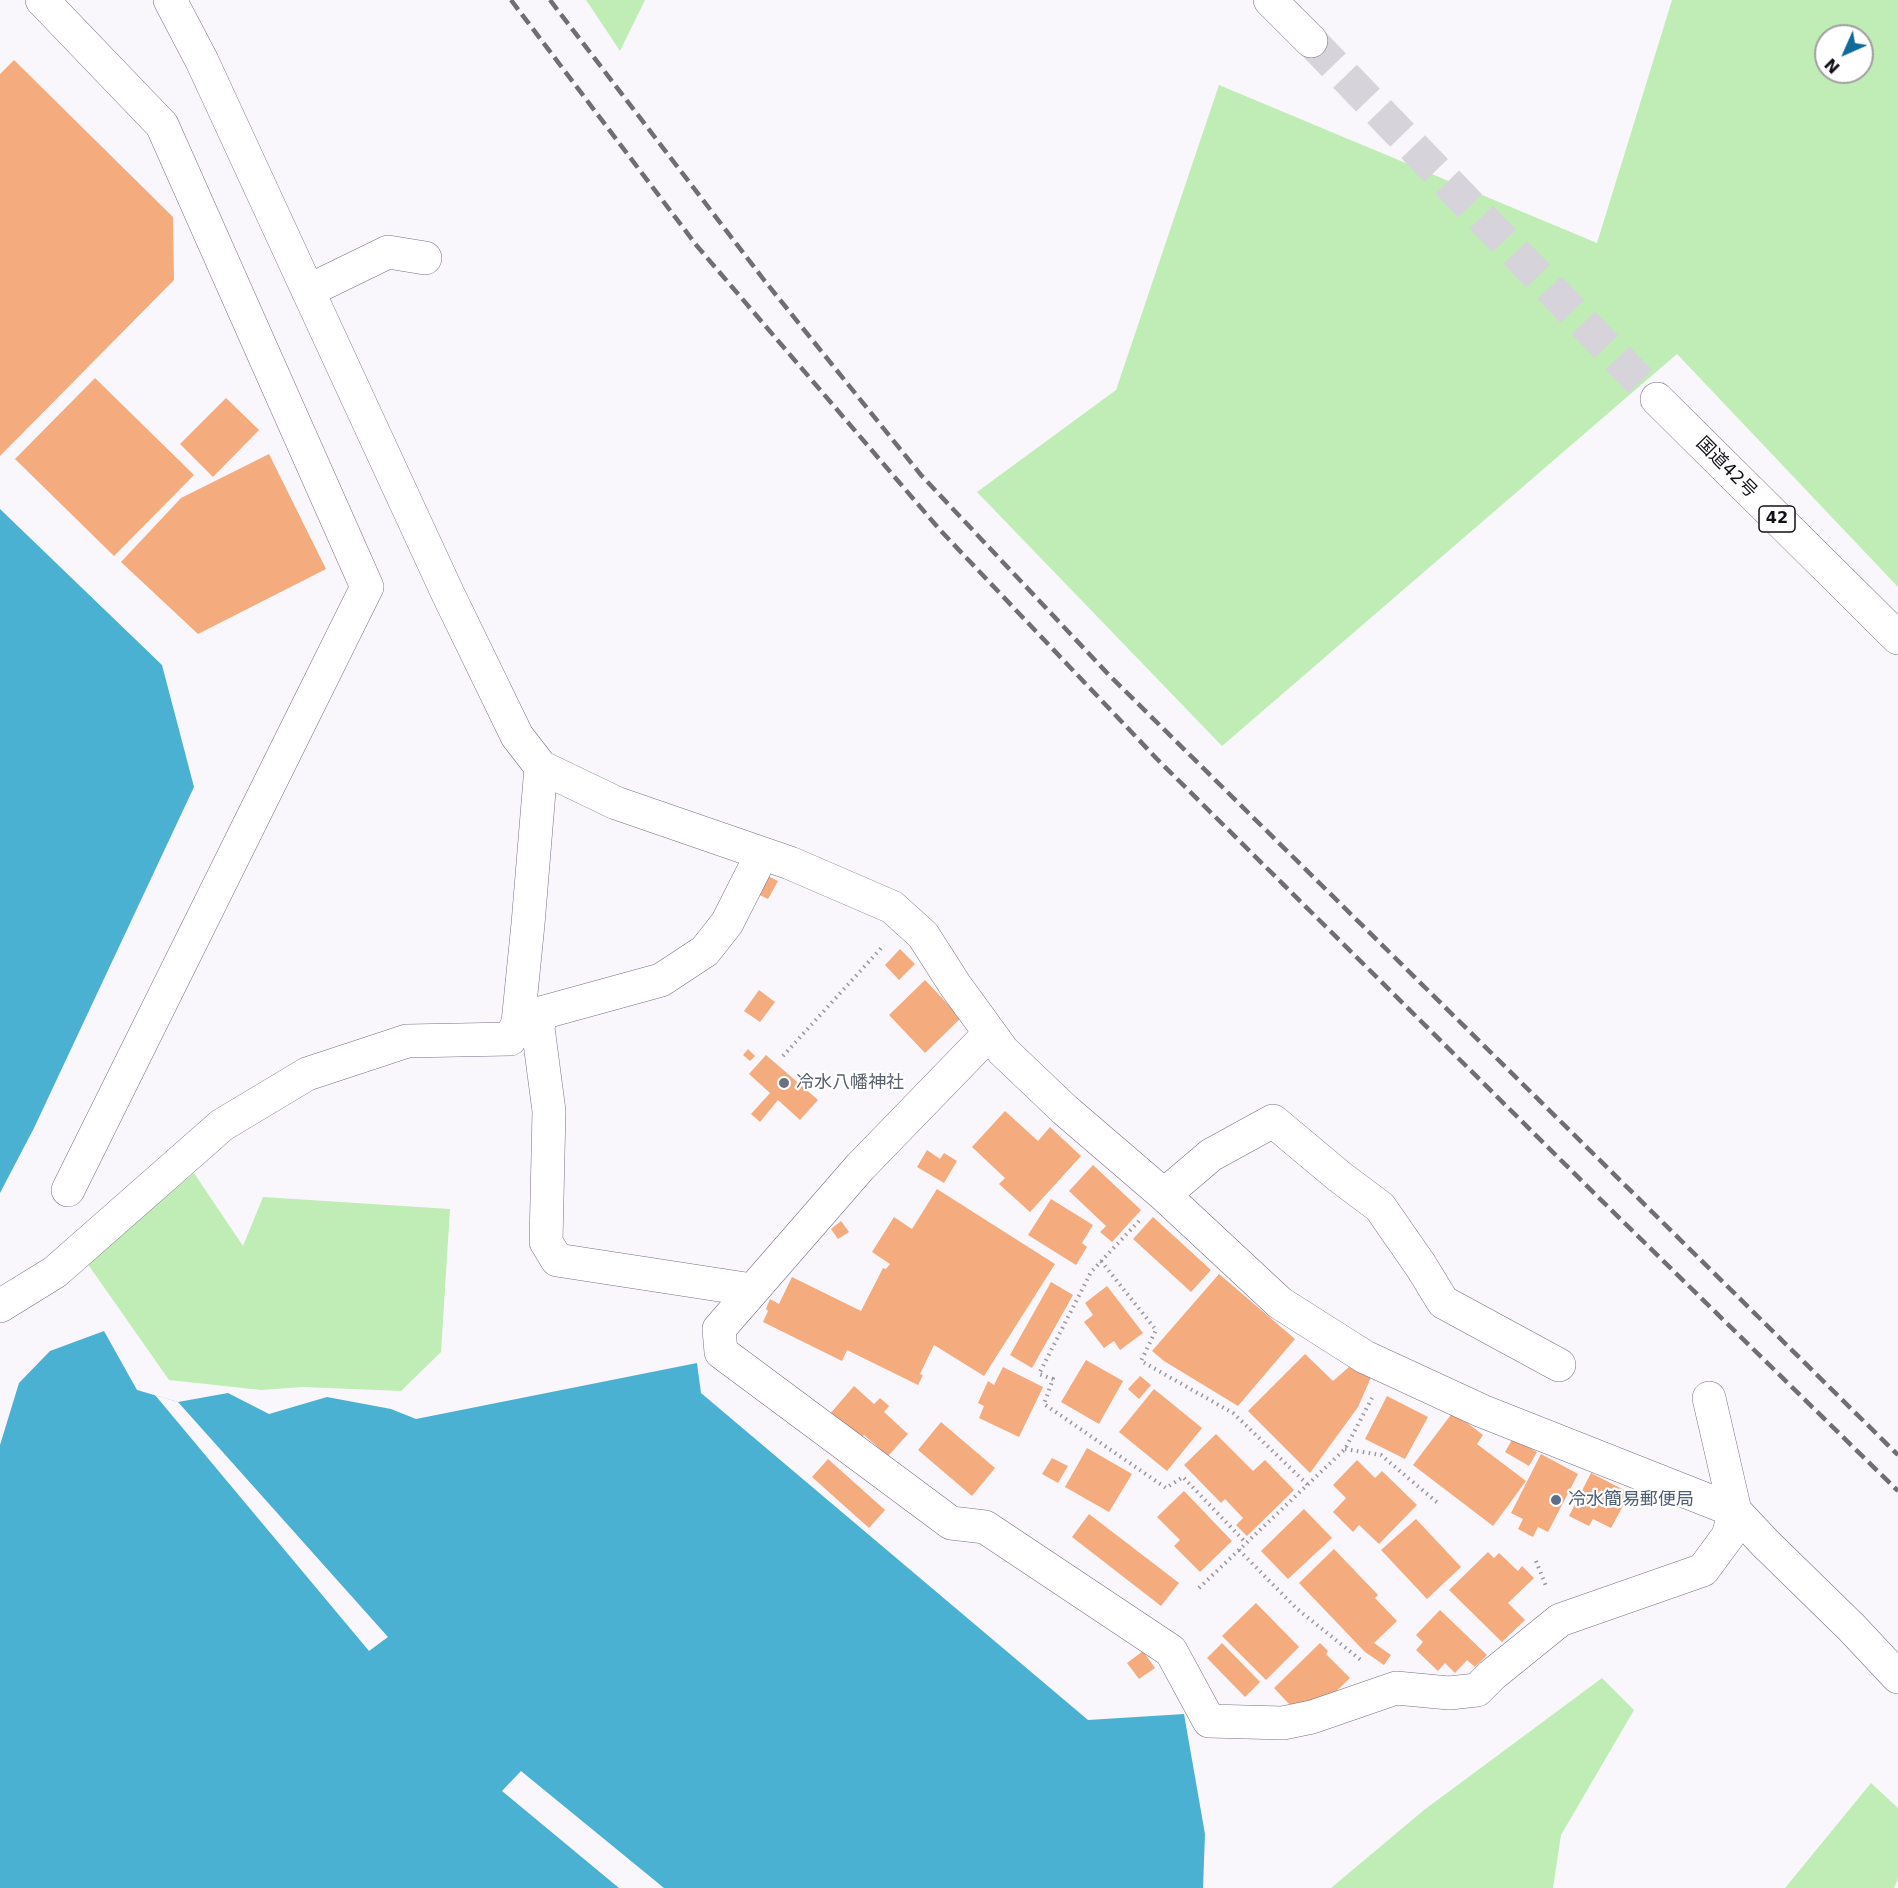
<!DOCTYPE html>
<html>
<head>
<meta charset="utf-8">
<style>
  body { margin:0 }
  #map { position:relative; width:1898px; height:1888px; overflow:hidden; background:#f9f7fc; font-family:"DejaVu Sans",sans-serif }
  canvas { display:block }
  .north { position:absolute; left:1814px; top:24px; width:60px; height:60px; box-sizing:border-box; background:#fff; border:2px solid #a19fa3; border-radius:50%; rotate:225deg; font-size:16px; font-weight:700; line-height:24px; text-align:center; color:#130f18 }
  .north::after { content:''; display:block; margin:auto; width:21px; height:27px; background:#0f6999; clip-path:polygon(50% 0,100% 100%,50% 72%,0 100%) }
</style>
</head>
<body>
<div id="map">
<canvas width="1898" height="1888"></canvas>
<div class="north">N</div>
</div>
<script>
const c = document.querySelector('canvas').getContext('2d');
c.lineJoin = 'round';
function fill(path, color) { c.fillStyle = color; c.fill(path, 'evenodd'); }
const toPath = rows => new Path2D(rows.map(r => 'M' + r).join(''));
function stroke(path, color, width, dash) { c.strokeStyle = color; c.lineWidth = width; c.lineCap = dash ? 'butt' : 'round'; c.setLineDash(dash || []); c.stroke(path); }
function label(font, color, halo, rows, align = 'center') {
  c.font = font + ' "DejaVu Sans","Noto Sans JP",sans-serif'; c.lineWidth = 4.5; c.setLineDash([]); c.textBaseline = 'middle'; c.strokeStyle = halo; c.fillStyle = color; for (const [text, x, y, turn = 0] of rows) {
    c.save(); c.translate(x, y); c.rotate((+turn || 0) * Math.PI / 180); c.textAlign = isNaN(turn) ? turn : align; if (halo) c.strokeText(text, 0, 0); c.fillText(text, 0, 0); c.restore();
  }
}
fill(toPath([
  [586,0,645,0,620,51],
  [1672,0,1898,0,1898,587,1677,354,1222,746,977,492,1116,390,1219,85,1597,243],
  [1826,36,1862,36,1862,72,1826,72],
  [194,1173,243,1246,263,1197,450,1209,441,1352,401,1391,303,1387,261,1390,169,1380,87,1263],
  [1602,1678,1634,1710,1561,1835,1553,1888,1331,1888,1424,1810],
  [1871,1783,1898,1808,1898,1879,1894,1888,1785,1888]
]), '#c0edb5');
fill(toPath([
  [0,509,162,665,194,787,34,1128,0,1193],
  [104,1331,137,1390,178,1402,228,1393,269,1414,327,1397,391,1409,416,1419,697,1363,701,1393,1088,1720,1184,1714,1205,1834,1203,1888,0,1888,0,1445,19,1383,50,1351]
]), '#4ab1d2');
fill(toPath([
  [155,1395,178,1402,388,1637,369,1651],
  [521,1771,664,1888,619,1888,502,1791]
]), '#f9f7fc');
fill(toPath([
  [14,60,173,217,174,280,0,456,0,74],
  [95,378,194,475,114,556,15,459],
  [226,398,259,430,213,477,180,444],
  [269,454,326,569,198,634,121,562,181,498],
  [766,875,778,881,768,899,757,894],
  [900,949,915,964,899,980,885,965],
  [925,980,961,1018,925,1053,889,1015],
  [759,990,775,1002,760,1022,744,1011],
  [748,1049,755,1056,750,1061,743,1055],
  [766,1055,818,1100,800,1120,778,1100,760,1122,751,1114,770,1093,749,1074],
  [1005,1111,1038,1141,1050,1127,1081,1156,1030,1212,999,1184,1005,1178,972,1147],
  [927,1150,940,1159,944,1153,957,1161,944,1183,917,1167],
  [1093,1165,1141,1210,1112,1242,1100,1232,1106,1226,1069,1191],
  [937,1189,1055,1264,984,1376,934,1345,920,1374,923,1375,918,1385,847,1350,842,1361,763,1322,768,1311,766,1309,770,1299,779,1304,792,1277,861,1311,883,1268,886,1269,890,1264,872,1252,894,1217,912,1229],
  [1051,1199,1093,1225,1082,1243,1087,1247,1076,1265,1028,1235],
  [1153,1217,1211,1270,1191,1292,1133,1239],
  [841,1221,849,1232,838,1239,831,1229],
  [1219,1274,1295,1339,1238,1406,1164,1361,1152,1351],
  [1051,1282,1073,1295,1032,1368,1010,1355],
  [1107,1286,1143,1333,1120,1350,1114,1341,1104,1348,1084,1322,1093,1315,1085,1303],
  [1305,1354,1333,1381,1349,1367,1372,1375,1358,1407,1310,1473,1248,1411],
  [1086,1360,1123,1381,1099,1424,1061,1402],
  [1003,1367,1043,1387,1019,1437,979,1418,984,1406,978,1403,988,1381,994,1385],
  [1140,1376,1151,1385,1139,1399,1128,1389],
  [854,1386,874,1404,880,1398,889,1406,884,1412,908,1434,888,1456,864,1435,859,1441,829,1415],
  [1154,1389,1202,1428,1167,1471,1119,1432],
  [1387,1396,1428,1417,1405,1459,1365,1439],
  [1453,1412,1483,1435,1477,1444,1526,1481,1493,1526,1413,1465],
  [941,1422,995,1468,972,1496,918,1450],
  [1216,1434,1253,1471,1265,1460,1294,1490,1247,1536,1236,1525,1243,1518,1225,1499,1221,1503,1184,1465],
  [1513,1438,1537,1452,1529,1466,1505,1452],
  [1087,1448,1132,1474,1109,1512,1065,1487],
  [1541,1454,1578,1474,1548,1532,1538,1527,1533,1537,1518,1529,1523,1519,1511,1513],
  [1052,1458,1068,1466,1058,1483,1042,1474],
  [828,1459,885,1510,869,1528,812,1477],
  [1357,1460,1375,1478,1382,1471,1417,1505,1379,1544,1359,1525,1353,1532,1333,1512,1346,1498,1333,1485],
  [1591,1473,1630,1493,1611,1528,1593,1519,1589,1526,1569,1516],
  [1184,1491,1232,1541,1200,1572,1174,1546,1180,1540,1157,1517],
  [1304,1509,1332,1538,1288,1579,1261,1551],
  [1089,1514,1179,1583,1161,1606,1072,1537],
  [1416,1519,1461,1567,1427,1599,1381,1550],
  [1334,1549,1378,1595,1375,1598,1397,1621,1374,1643,1391,1655,1384,1665,1365,1652,1299,1583],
  [1488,1552,1494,1558,1499,1553,1518,1571,1522,1566,1534,1578,1508,1603,1525,1620,1502,1642,1449,1590],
  [1256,1603,1299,1647,1266,1680,1222,1636],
  [1440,1610,1487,1655,1475,1667,1467,1660,1455,1673,1445,1663,1438,1671,1416,1650,1423,1642,1416,1635],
  [1222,1643,1260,1682,1245,1697,1207,1658],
  [1320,1643,1328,1651,1326,1654,1350,1678,1322,1705,1291,1706,1274,1688],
  [1143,1651,1155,1668,1139,1679,1127,1663]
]), '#f4ab7d');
stroke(toPath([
  [1311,41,1657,399]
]), '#d6d4da', 33, [33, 16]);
const minor = toPath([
  [42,0,162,125,367,587,68,1190],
  [170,0,202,61,448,594,517,736,541,767,616,803,790,863,892,907,923,935,955,985,1003,1051,1065,1110,1164,1195,1280,1303,1365,1357,1482,1411,1735,1511,1765,1543,1852,1628,1898,1677],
  [308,291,388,252,425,258],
  [518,1023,538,1028,549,1111,546,1242,557,1260,752,1290],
  [538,1028,541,1013,661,980,705,951,727,923,762,854],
  [990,1033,860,1167,719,1329,721,1352,951,1523,985,1527,1171,1651,1209,1721,1283,1723,1312,1717,1396,1688,1449,1693,1477,1690,1492,1675,1560,1620,1703,1570,1728,1536,1735,1511,1709,1398],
  [1164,1195,1211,1155,1273,1121,1340,1177,1380,1207,1421,1266,1443,1302,1559,1365],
  [0,1306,55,1272,222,1125,307,1074,407,1041,510,1039,518,1023,528,924,541,767]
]);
const highway = toPath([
  [1270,0,1311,41],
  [1657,399,1898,638]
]);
stroke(minor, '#796f85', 34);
stroke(highway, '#796f85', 34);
stroke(toPath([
  [783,1056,884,945],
  [1139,1221,1091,1272,1039,1374,1053,1379,1044,1404,1166,1488,1183,1477,1246,1543],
  [1101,1261,1156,1330,1141,1361,1233,1413,1308,1485],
  [1345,1449,1381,1455,1439,1504],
  [1239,1550,1296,1608,1362,1661],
  [1536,1561,1546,1586],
  [1199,1588,1345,1449,1372,1398]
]), '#9a979e', 4, [1.5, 4.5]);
stroke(minor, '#fff', 33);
stroke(highway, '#fff', 33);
stroke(toPath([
  [511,0,697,246,940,530,1157,759,1597,1196,1898,1491],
  [550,0,764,280,921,475,1109,675,1898,1455]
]), '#706d74', 4.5, [12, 6]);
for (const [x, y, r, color] of [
  [784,1083,6,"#6b7280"],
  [1556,1500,6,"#5c6f8a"]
]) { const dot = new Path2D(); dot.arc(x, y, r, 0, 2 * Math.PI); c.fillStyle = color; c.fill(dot); stroke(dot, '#fff', 2); }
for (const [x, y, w] of [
  [1777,519,36]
]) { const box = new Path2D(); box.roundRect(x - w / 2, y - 13, w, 26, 4.5); c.fillStyle = '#fff'; c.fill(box); stroke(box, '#130f18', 1.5); }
label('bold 16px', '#130f18', null, [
  ["42",1777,519]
]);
label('18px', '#130f18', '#fff', [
  ["国道42号",1726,468,45]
]);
label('18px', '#5b616d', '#fff', [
  ["冷水八幡神社",796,1083]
], 'left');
label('18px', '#4e5e75', '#fff', [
  ["冷水簡易郵便局",1568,1500]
], 'left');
</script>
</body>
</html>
